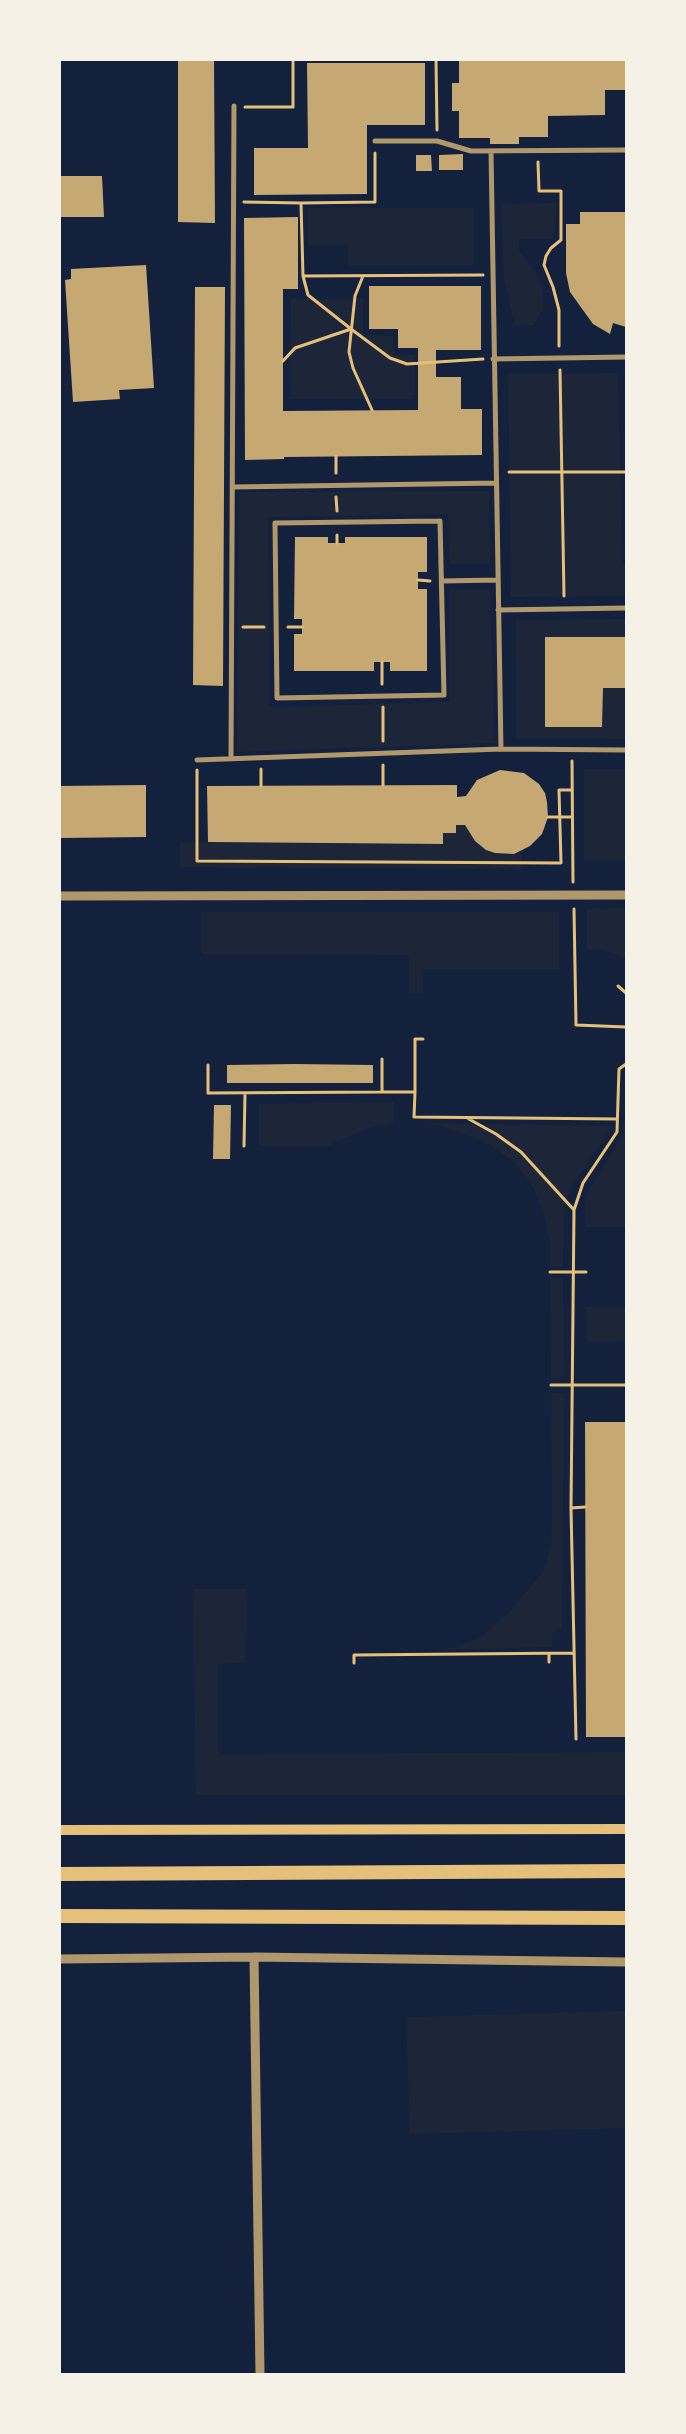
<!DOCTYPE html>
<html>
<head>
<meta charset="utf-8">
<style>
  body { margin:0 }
  #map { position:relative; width:686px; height:2434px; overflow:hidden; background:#14213d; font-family:"Golos Text",sans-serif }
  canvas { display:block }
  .frame { position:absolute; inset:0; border:61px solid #f6f1e7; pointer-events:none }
</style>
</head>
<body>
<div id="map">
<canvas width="686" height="2434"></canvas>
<div class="frame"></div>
</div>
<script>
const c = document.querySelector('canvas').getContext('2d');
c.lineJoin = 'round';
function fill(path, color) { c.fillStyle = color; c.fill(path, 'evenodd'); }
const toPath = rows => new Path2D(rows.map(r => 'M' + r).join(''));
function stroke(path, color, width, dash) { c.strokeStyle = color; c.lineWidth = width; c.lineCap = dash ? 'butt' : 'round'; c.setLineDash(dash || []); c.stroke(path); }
fill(toPath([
  [556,203,555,234,550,239,519,239,519,251,535,272,543,289,542,310,534,325,515,325,504,279,501,204],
  [308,208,474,208,474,265,348,265,348,246,308,246],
  [291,299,363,299,363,335,393,336,394,355,414,355,414,399,290,399],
  [618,373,622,565,626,565,626,596,511,597,508,374],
  [489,491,490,564,450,564,448,514,268,517,269,707,450,702,450,590,490,590,494,743,237,752,239,492],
  [626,619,626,637,545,637,545,727,602,727,603,688,626,688,626,739,516,738,516,620],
  [584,769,626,769,626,861,584,861],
  [456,825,465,825,480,846,495,853,514,854,521,851,522,869,180,867,180,842,443,844,443,833],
  [626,908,626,958,604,950,587,949,587,909],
  [202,912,559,912,559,969,423,969,423,994,409,994,409,955,202,954],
  [626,1096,626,1227,586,1227,586,1195,623,1134],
  [394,1102,394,1123,370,1127,326,1147,259,1146,259,1104],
  [414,1123,613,1126,573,1184,564,1204,563,1267,550,1267,550,1244,544,1214,534,1189,516,1163,490,1145,461,1132,436,1125],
  [550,1278,563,1278,564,1378,551,1378],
  [586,1307,626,1307,626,1342,587,1343],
  [551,1393,564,1393,562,1628,553,1633,552,1647,437,1650,456,1647,482,1637,511,1610,544,1571,551,1542,552,1520],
  [193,1589,247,1589,245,1663,218,1664,218,1754,626,1752,626,1795,196,1795],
  [626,2011,626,2128,410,2134,406,2017]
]), '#1d2539');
fill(toPath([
  [178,60,214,60,215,223,178,222],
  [459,60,626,60,626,90,605,90,605,115,548,116,548,137,519,137,519,144,490,144,490,138,459,138,459,111,452,111,452,83,459,83],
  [307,63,425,63,425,125,367,125,367,194,254,195,254,148,308,148],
  [463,154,463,170,439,170,439,155],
  [416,155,431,155,432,171,416,171],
  [60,176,102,176,104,217,60,217],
  [580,212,626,212,626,327,613,323,610,334,593,324,570,292,566,273,566,224,580,224],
  [298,217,298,289,283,289,283,411,418,410,418,348,398,348,398,329,369,329,369,286,481,286,481,350,436,350,436,377,461,377,461,409,482,409,482,455,284,457,284,459,245,460,244,218],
  [146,265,154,388,119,390,120,399,73,402,65,280,71,279,71,269],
  [195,287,225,287,223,686,193,685],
  [295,537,328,537,328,543,345,543,345,537,427,537,427,572,418,572,418,589,427,589,427,671,390,671,390,662,374,662,374,671,294,671,294,634,302,634,302,619,294,619],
  [545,637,626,637,626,688,603,688,602,727,545,727],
  [500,770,524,773,539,784,545,793,547,802,548,817,542,834,530,846,514,854,495,853,486,850,475,841,465,825,456,825,456,833,443,833,443,844,208,842,207,786,457,785,457,797,466,796,477,780],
  [146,785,146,837,60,838,60,786],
  [295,1064,373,1065,373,1083,227,1083,227,1065],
  [214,1105,231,1105,230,1159,213,1159],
  [585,1422,626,1422,626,1737,586,1737]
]), '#c6a872');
stroke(toPath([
  [436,60,437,130],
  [245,107,293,107,293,60],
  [538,162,539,191,561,191,561,240,551,248,546,256,544,265,553,287,559,310,559,346],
  [244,202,301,203],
  [303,276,301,203,375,202,375,153],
  [363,276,355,296,349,352,353,368,372,410],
  [351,329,308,295,303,276,483,275],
  [283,361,295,348,351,329,390,358,407,364,483,359],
  [560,370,564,596],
  [336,456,336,473],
  [509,472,626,472],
  [336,497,337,511],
  [337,543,337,535],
  [418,580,430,581],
  [243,627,264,627],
  [288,627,302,627],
  [382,662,382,684],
  [383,707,383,741],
  [572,761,573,882],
  [383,765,383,785],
  [197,770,197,861,561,863,559,790,572,790],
  [261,786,261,769],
  [548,817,572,817],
  [574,909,576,1025,626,1027],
  [618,986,626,993],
  [382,1059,382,1092,415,1092,414,1117,617,1119],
  [208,1065,208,1093,382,1092],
  [415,1092,415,1039,423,1039],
  [467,1118,496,1134,521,1152,574,1210],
  [244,1146,245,1093],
  [550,1272,586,1272],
  [551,1385,626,1385],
  [571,1508,585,1507],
  [549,1655,549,1662],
  [354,1663,354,1655,574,1653],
  [576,1739,571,1508,574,1210,583,1183,617,1132,619,1069,626,1064]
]), '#e5c07b', 3);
stroke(toPath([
  [375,141,437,141,471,151,626,150],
  [491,151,501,749],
  [493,359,626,357],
  [233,487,496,483],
  [440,521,444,695,277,698,275,523,440,521],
  [442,581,497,580],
  [498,610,626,608],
  [231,759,234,106],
  [197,760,501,749,626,750]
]), '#b1986c', 5);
stroke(toPath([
  [60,896,626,895],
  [254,1957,260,2374],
  [60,1959,254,1957,626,1962]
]), '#b1986c', 9);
stroke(toPath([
  [60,1830,626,1829]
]), '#e5c07b', 10);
stroke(toPath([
  [60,1874,626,1871],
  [60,1916,626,1918]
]), '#e5c07b', 14);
</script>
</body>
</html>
